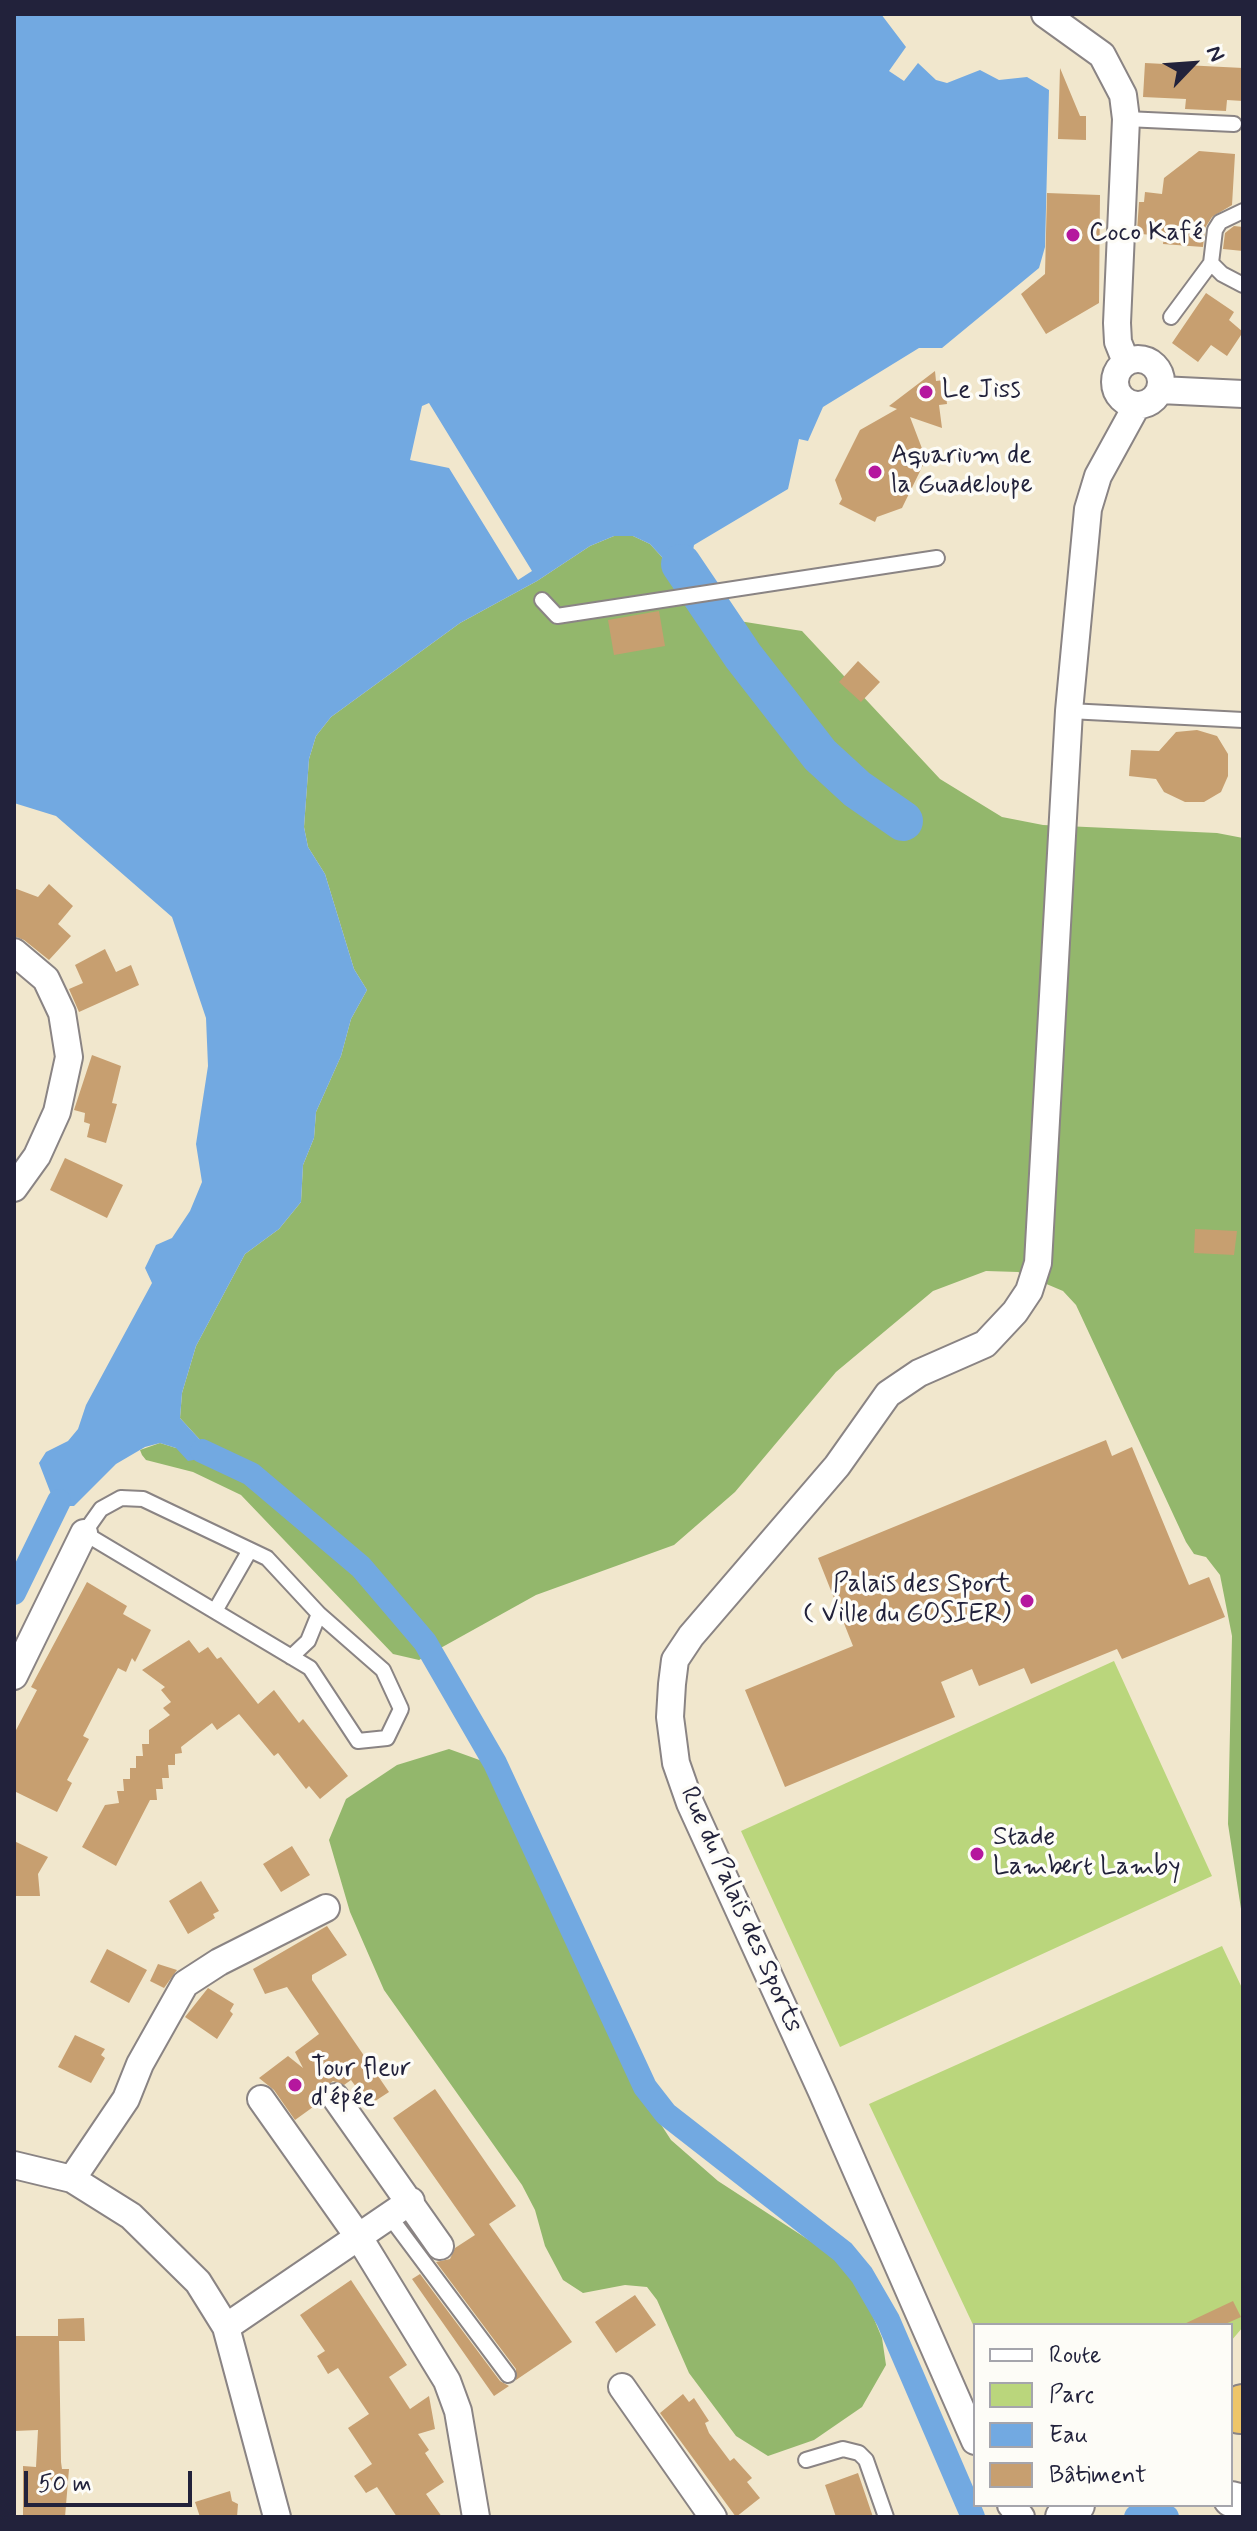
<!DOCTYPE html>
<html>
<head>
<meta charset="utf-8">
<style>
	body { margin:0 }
	#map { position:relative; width:1257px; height:2531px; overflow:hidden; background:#f1e7cd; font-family:Mynerve,sans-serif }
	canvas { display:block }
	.frame { position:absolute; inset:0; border:16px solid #22223b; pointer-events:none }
	.legend { position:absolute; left:973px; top:2323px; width:260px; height:184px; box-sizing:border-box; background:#fdfcf7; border:2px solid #a5a5ac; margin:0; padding:10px 14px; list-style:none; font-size:24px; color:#22223b }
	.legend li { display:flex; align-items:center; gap:16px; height:40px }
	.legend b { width:40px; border:2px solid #a5a5ac }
	.north { position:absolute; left:1153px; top:24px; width:80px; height:80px; -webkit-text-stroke:6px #fdfcf7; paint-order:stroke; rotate:65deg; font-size:22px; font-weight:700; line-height:32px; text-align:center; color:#22223b }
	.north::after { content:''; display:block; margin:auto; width:28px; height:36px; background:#22223b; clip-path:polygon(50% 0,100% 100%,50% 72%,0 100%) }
	.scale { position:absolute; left:24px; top:2471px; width:168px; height:36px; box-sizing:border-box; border:4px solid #22223b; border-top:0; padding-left:10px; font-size:24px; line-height:28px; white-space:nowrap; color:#22223b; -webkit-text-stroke:6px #fdfcf7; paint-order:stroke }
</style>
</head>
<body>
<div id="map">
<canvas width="1257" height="2531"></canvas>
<div class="frame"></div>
<ul class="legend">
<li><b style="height:10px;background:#fff"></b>Route</li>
<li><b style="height:22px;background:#bad67c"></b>Parc</li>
<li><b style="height:22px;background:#72a9e1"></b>Eau</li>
<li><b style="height:22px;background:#c79f70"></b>Bâtiment</li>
</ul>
<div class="north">N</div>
<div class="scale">50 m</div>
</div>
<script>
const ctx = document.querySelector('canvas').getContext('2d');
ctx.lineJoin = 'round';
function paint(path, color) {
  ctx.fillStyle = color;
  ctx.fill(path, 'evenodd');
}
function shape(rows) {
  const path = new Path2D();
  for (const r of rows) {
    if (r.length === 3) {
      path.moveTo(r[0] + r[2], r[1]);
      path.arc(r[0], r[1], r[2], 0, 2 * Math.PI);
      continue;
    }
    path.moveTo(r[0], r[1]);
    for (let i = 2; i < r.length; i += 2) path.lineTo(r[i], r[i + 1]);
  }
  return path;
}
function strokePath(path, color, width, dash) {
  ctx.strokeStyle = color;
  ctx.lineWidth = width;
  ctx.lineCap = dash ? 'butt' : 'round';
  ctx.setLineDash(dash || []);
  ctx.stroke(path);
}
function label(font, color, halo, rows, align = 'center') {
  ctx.font = font + ' Mynerve,sans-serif';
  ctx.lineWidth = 7;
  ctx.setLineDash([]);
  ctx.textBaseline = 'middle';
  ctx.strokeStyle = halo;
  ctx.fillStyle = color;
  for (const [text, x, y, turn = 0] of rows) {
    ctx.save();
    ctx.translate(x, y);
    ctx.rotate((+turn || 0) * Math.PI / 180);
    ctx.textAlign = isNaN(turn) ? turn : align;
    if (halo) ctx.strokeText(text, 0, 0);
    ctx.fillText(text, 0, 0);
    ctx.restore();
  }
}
paint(shape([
	[1114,1661,1212,1876,840,2047,741,1831],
	[1222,1946,1243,1990,1243,2327,1231,2341,1231,2325,975,2325,975,2329,869,2104]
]), '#bad67c');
paint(shape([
	[614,536,633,536,650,544,671,567,700,611,714,617,802,631,940,779,1002,817,1043,825,1217,833,1243,838,1243,1922,1228,1824,1232,1636,1220,1575,1206,1557,1194,1554,1186,1542,1076,1305,1063,1291,1018,1272,986,1271,933,1291,836,1372,735,1492,674,1545,536,1595,419,1660,393,1654,241,1495,193,1472,146,1460,142,1455,140,1450,160,1443,176,1448,202,1442,180,1418,182,1393,196,1346,245,1254,279,1229,301,1202,303,1165,314,1138,316,1112,341,1056,351,1019,367,990,354,969,325,874,308,847,304,827,309,759,316,736,331,717,460,623,537,581,590,546],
	[449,1749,485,1762,504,1788,649,2106,671,2140,718,2181,838,2259,867,2302,882,2338,886,2365,862,2407,814,2440,768,2456,736,2436,689,2373,657,2300,647,2287,625,2285,583,2293,563,2280,545,2246,535,2210,522,2185,384,1990,350,1912,329,1840,346,1799,397,1765]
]), '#93b76c');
paint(shape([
	[14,14,881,14,906,47,889,71,904,81,918,63,936,80,947,83,980,70,999,80,1027,77,1049,90,1045,247,1039,268,942,348,919,348,823,407,808,441,799,439,788,489,694,545,691,561,671,567,650,544,633,536,614,536,590,546,537,581,460,623,331,717,316,736,309,759,304,827,308,847,325,874,354,969,367,990,351,1019,341,1056,316,1112,314,1138,303,1165,301,1202,279,1229,245,1254,196,1346,182,1393,180,1418,202,1442,199,1459,188,1461,176,1448,160,1443,145,1447,116,1464,74,1506,67,1506,51,1494,39,1463,46,1452,68,1441,78,1429,86,1405,152,1283,145,1268,156,1245,172,1238,190,1211,202,1182,196,1144,208,1066,206,1018,172,917,56,816,14,803]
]), '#72a9e1');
paint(shape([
	[429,403,532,571,518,580,449,468,410,460,422,406]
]), '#f1e7cd');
strokePath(shape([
	[202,1451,251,1474,361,1567,425,1642,495,1763,645,2087,666,2114,843,2252,862,2275,888,2320,973,2517],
	[14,1593,59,1501],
	[1136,2517,1151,2512,1167,2517]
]), '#72a9e1', 24);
strokePath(shape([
	[681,564,743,656,820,755,857,789,903,821]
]), '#72a9e1', 40);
paint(shape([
	[1145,63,1243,68,1243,101,1227,100,1226,111,1185,109,1186,99,1143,97],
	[1060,68,1080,116,1086,116,1086,140,1058,139],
	[1199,151,1235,154,1232,205,1212,217,1205,228,1203,247,1163,244,1164,236,1141,234,1137,231,1139,202,1144,202,1145,192,1162,194,1164,178],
	[1047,193,1100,195,1099,303,1046,334,1021,294,1045,274],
	[1234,226,1243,227,1243,251,1223,249,1225,233],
	[1206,293,1234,312,1229,320,1243,332,1227,356,1211,345,1198,362,1172,343],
	[935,371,936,381,944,380,947,404,939,405,942,428,910,417,926,459,902,508,877,517,875,522,839,504,842,499,835,480,860,430,897,409,889,406],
	[659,611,665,646,614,655,608,620],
	[858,661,880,682,861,702,839,682],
	[1197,730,1217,736,1228,754,1228,776,1221,792,1204,802,1185,802,1164,792,1156,779,1129,776,1131,750,1159,751,1176,732],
	[49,884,73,906,58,924,71,936,49,960,24,940,14,936,14,888,38,897],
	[105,949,116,972,131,965,139,985,79,1012,69,989,83,983,75,965],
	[92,1055,121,1066,112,1103,117,1104,106,1143,87,1137,90,1124,84,1122,85,1113,74,1110],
	[65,1158,123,1185,107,1218,50,1190],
	[1195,1229,1237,1231,1234,1255,1194,1253],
	[1106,1440,1112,1456,1132,1447,1189,1585,1209,1577,1225,1617,1122,1659,1117,1649,1031,1684,1024,1668,979,1686,972,1669,941,1682,955,1717,785,1787,745,1690,853,1646,818,1558],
	[87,1582,127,1606,123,1614,151,1630,135,1662,132,1658,126,1672,118,1668,83,1736,89,1739,67,1780,72,1783,57,1812,14,1791,14,1734,37,1690,31,1687],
	[189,1640,199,1653,208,1647,217,1659,221,1657,258,1704,274,1690,299,1723,303,1719,348,1776,320,1799,309,1786,306,1789,278,1753,274,1756,239,1714,217,1730,212,1723,181,1747,182,1753,175,1754,175,1765,168,1765,169,1778,162,1778,163,1789,156,1789,157,1800,150,1800,116,1866,82,1847,105,1805,119,1803,117,1791,124,1791,123,1779,130,1779,130,1768,136,1768,136,1756,143,1756,142,1744,149,1744,149,1730,170,1715,163,1708,171,1702,161,1690,165,1687,142,1670],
	[14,1841,48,1857,38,1874,40,1896,14,1896],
	[292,1846,310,1875,281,1892,263,1864],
	[201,1881,219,1911,213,1914,215,1918,188,1934,169,1901],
	[327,1926,347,1955,312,1975,312,1980,389,2092,369,2105,351,2080,344,2085,333,2081,321,2090,320,2102,295,2120,274,2090,259,2078,288,2056,303,2068,295,2052,319,2034,287,1987,265,1994,253,1969],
	[107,1949,147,1970,129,2003,90,1982],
	[158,1964,177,1970,164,1988,150,1981],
	[208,1988,234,2004,230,2011,233,2014,217,2039,185,2017],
	[75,2035,105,2049,101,2055,105,2058,91,2083,58,2067],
	[435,2089,516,2206,489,2224,572,2342,516,2380,516,2369,436,2262,450,2259,455,2248,475,2235,393,2118],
	[420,2274,500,2381,509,2386,494,2396,412,2279],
	[351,2280,407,2365,389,2377,410,2409,429,2396,435,2429,418,2434,429,2450,425,2453,444,2482,426,2494,442,2517,397,2517,377,2487,366,2493,354,2476,372,2464,348,2428,369,2414,338,2368,328,2374,317,2356,325,2351,300,2315],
	[635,2295,656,2325,616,2353,595,2322],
	[1233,2301,1241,2317,1223,2325,1182,2325],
	[84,2318,85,2341,59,2341,61,2462,62,2469,69,2469,65,2517,23,2517,23,2466,36,2467,38,2430,14,2431,14,2336,58,2336,58,2319],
	[683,2394,689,2402,694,2398,709,2421,705,2423,709,2433,730,2461,734,2458,752,2478,747,2482,760,2498,736,2517,660,2413],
	[858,2473,873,2517,836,2517,825,2485],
	[230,2491,232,2501,238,2504,237,2517,200,2517,195,2502]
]), '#c79f70');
const service = shape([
	[1126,119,1234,124],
	[1211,263,1222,274,1243,285],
	[1171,317,1211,263,1215,230,1220,222,1243,211],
	[542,600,557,616,937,558],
	[1069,711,1243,720],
	[121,1498,143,1499,267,1558,319,1614,383,1670,401,1709,387,1738,358,1741,310,1668,84,1533,101,1509,121,1498],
	[215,1611,250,1550],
	[291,1657,308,1641,319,1614],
	[390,2217,508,2375],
	[806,2460,843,2449,859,2453,866,2460,886,2517]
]);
const minor = shape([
	[1045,14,1102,55,1123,95,1126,119,1117,323,1118,342,1126,362],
	[1138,382,23],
	[1160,390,1243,394],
	[14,952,46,979,62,1013,69,1057,57,1112,37,1156,14,1188],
	[14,1676,84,1533],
	[335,2097,440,2246],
	[261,2099,360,2239,447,2381,458,2411,476,2517],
	[14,2165,72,2179,131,2216,198,2282,226,2327,277,2517],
	[72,2179,126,2099,140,2064,185,1984,219,1962,326,1908],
	[226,2327,411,2201],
	[622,2387,713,2517],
	[975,2441,822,2092,690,1803,676,1763,670,1717,672,1684,675,1660,691,1636,837,1466,888,1394,919,1373,985,1344,1015,1312,1029,1291,1038,1263,1069,711,1088,509,1098,476,1137,405],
	[1011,2505,1021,2517]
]);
const tertiary = shape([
	[1231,2499,1243,2502],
	[1063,2517,1077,2505]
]);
const trunk = shape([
	[1240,2411,1243,2407]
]);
strokePath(service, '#8a8484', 18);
strokePath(minor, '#8a8484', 30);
strokePath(tertiary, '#8a8484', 38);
strokePath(trunk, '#8a8484', 48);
strokePath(service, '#fff', 14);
strokePath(minor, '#fff', 26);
strokePath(tertiary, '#fff', 34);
strokePath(trunk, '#eec569', 44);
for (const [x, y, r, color] of [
	[1073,235,8,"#b5179e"],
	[926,392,8,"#b5179e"],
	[875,472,8,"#b5179e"],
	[1027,1601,8,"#b5179e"],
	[977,1854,8,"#b5179e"],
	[295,2085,8,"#b5179e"]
]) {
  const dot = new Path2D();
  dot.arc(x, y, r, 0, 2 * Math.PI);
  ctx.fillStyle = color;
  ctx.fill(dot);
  strokePath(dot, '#fdfcf7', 3);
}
label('26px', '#22223b', '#fdfcf7', [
	["Coco Kafé",1089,235],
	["Le Jiss",942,392],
	["Aquarium de",891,457],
	["la Guadeloupe",891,487],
	["Palais des Sport",1011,1586,"right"],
	["( Ville du GOSIER)",1011,1616,"right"],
	["Stade",993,1839],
	["Lambert Lamby",993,1869],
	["Tour fleur",311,2070],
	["d'épée",311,2100]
], 'left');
label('26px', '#22223b', '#fdfcf7', [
	["Rue du Palais des Sports",740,1910,66]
]);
</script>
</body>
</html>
